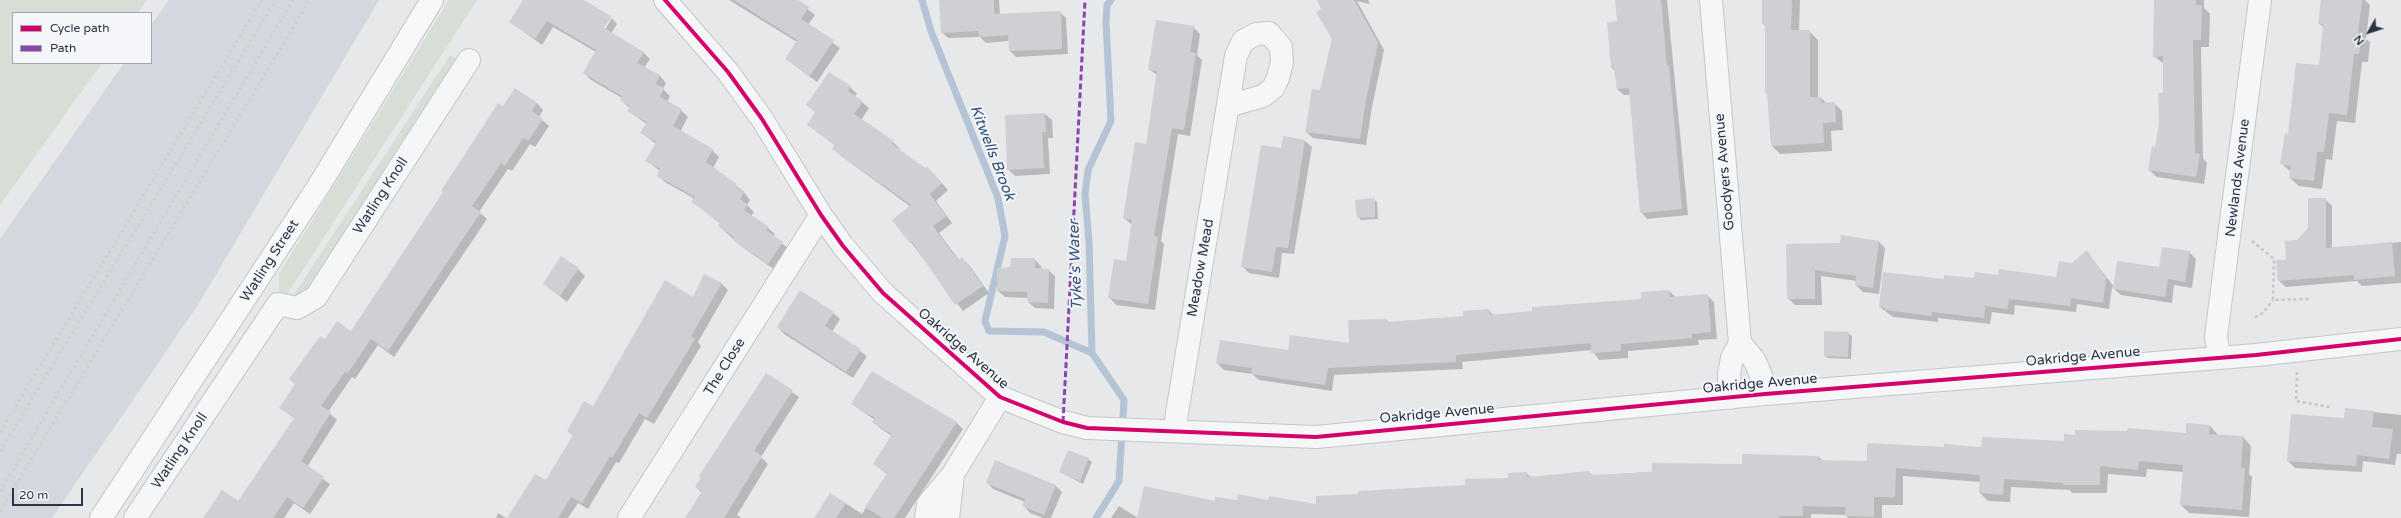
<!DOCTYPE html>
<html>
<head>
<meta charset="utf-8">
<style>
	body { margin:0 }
	#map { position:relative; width:2401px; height:518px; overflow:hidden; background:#e6e8ea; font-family:"Varela Round",sans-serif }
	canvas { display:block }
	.legend { position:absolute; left:12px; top:12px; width:140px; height:52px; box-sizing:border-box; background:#f4f6f9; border:1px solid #a4a8b1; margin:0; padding:5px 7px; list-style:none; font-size:12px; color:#2b3445 }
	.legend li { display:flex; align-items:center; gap:8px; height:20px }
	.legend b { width:20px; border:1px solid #a4a8b1 }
	.north { position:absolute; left:2349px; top:12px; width:40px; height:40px; -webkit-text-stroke:3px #f4f6f9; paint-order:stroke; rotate:231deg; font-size:11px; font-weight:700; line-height:16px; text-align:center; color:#2b3445 }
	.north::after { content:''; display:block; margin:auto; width:14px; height:18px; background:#2b3445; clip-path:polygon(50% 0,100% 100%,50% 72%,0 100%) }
	.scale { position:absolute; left:12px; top:488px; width:71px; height:18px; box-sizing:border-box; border:2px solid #2b3445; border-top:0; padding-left:5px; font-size:12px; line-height:14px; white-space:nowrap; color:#2b3445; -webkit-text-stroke:3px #f4f6f9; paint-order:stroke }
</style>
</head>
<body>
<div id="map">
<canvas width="2401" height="518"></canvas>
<ul class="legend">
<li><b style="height:5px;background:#d6006c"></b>Cycle path</li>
<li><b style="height:5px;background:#8e44ad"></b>Path</li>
</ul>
<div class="north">N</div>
<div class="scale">20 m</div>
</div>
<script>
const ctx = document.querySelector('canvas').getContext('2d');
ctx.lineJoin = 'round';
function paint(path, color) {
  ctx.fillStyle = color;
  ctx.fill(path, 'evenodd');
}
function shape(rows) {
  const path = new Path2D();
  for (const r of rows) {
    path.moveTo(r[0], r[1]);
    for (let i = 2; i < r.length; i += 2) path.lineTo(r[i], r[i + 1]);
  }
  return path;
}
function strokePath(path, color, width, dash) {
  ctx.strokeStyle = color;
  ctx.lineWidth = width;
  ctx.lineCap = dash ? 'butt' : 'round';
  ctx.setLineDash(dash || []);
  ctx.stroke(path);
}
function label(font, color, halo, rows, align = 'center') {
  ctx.font = font + ' "Varela Round",sans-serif';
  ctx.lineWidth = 4;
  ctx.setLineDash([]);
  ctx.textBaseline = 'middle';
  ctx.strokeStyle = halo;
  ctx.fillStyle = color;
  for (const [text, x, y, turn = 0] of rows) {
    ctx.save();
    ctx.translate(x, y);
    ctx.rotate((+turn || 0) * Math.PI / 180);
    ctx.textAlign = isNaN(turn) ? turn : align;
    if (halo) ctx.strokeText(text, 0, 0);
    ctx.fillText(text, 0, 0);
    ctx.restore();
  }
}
paint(shape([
	[169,0,379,0,198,305,52,518,0,518,0,239,124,63,151,63,151,25]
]), '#d4d7dd');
paint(shape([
	[0,0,147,0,138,13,13,13,13,63,102,63,0,205],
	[449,0,477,0,286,296,279,290,279,274],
	[450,55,457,60,314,282,305,292,293,296]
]), '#d6ded6');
paint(shape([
	[524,0,582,0,611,17,601,32,603,33,612,18,617,24,611,34,643,52,650,59,644,68,660,76,666,83,663,89,670,96,667,102,681,110,688,117,680,132,712,150,719,157,713,168,743,191,750,200,747,205,754,212,751,216,768,228,775,234,773,236,789,249,775,270,741,246,719,226,720,223,693,202,695,199,665,182,658,176,660,171,647,161,656,144,642,133,647,124,628,111,630,108,621,100,622,98,591,80,584,73,596,52,553,27,542,45,510,22],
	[729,0,796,0,815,15,808,25,840,48,817,82,786,59,797,42],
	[940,0,999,0,1000,15,1060,12,1066,18,1068,54,1016,57,1010,51,1009,41,986,43,980,37,948,38,942,32],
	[1340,0,1368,0,1370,4,1357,1,1384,50,1372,107,1366,145,1313,138,1306,132,1321,91],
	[1616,0,1667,0,1688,215,1647,219,1641,212,1631,95,1624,95,1617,89,1616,72,1612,68,1618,22],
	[1763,0,1800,0,1799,31,1809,31,1818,40,1818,98,1821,98,1826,103,1834,103,1842,111,1843,130,1831,131,1832,151,1780,154,1772,146,1768,95,1766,93,1766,27,1763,23],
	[2155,0,2204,0,2204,8,2210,14,2209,47,2201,47,2203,158,2207,163,2204,184,2157,177,2149,170,2156,148,2164,94,2164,64,2154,56],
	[2321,0,2365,0,2370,5,2366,39,2370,42,2368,62,2362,62,2355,123,2337,121,2332,160,2326,159,2322,189,2299,186,2290,178,2291,172,2282,164,2289,135,2319,66,2324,28,2319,23],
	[1193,27,1200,34,1197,55,1202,60,1190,136,1178,134,1161,241,1164,244,1155,310,1116,305,1110,298,1127,262,1132,225,1124,218,1147,145,1158,76,1149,69],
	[850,87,857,94,855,96,869,108,861,120,893,142,900,149,898,150,934,174,948,190,936,201,952,223,939,233,959,260,962,258,969,265,989,293,963,311,894,220,911,207,840,155,834,149,836,146,808,125,816,113,807,105],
	[537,103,543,110,539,117,549,126,535,147,530,144,512,171,508,169,479,212,487,219,394,357,378,345,355,379,352,377,328,412,337,420,307,467,330,484,310,514,294,503,284,518,204,518,238,502,295,419,281,408,296,385,290,379,325,341,351,332,503,107],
	[1045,114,1052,120,1053,138,1048,138,1050,174,1015,176,1008,169],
	[1284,138,1305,141,1312,147,1294,254,1282,253,1279,278,1249,273,1242,266,1282,150],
	[1374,199,1377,202,1378,219,1361,220,1358,217],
	[2325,199,2332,206,2332,248,2401,242,2401,283,2362,286,2357,281,2286,287,2279,281,2298,241,2309,228],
	[1879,242,1885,248,1879,294,1863,292,1856,285,1857,281,1821,276,1822,305,1795,305,1788,298,1787,245],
	[2087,252,2114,287,2160,269,2189,252,2196,259,2192,288,2174,285,2172,303,2121,295,2112,287,2109,309,2077,304,2076,312,2015,305,2014,315,1992,312,1990,324,1938,318,1938,322,1893,317,1880,307,1945,281,1999,276,2057,278],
	[1034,259,1041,266,1041,270,1048,270,1055,276,1054,309,1035,308,1028,302,1028,298,1005,297,998,291,1011,268],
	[578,269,585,276,567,302,544,284],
	[705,275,722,284,728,290,698,342,701,346,654,424,645,419,619,463,616,462,588,509,578,503,568,518,508,518,547,482,574,436,568,431,593,407,694,298],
	[1669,291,1676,297,1707,295,1714,302,1717,339,1698,340,1699,345,1628,351,1628,358,1599,360,1592,350,1462,362,1463,369,1334,375,1332,391,1259,380,1252,374,1224,370,1217,363,1289,351,1350,344,1387,320,1390,323,1464,317,1489,310,1494,316,1643,300],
	[833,313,840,319,832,332,867,356,853,378,784,334,778,327],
	[1848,333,1852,336,1851,359,1828,358,1825,355],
	[766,374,799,397,761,457,768,464,737,515,741,518,686,518,702,493,696,487],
	[852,404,956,422,963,429,905,518,816,518,831,494,862,514,887,474,874,464,892,436,880,428,873,422,875,420],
	[2346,409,2401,415,2401,454,2397,454,2395,465,2363,461,2362,472,2295,468,2288,461,2345,419],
	[2210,426,2218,435,2243,437,2251,446,2249,474,2252,477,2249,517,2189,513,2181,505,2184,472,2147,469,2146,477,2108,474,2107,493,2072,493,2070,490,2011,487,2010,502,1988,501,1980,493,1981,482,1903,476,1903,505,1882,505,1882,518,1848,518,1846,515,1811,514,1811,518,1138,518,1215,502,1269,501,1317,505,1359,495,1466,486,1509,479,1526,473,1531,477,1589,472,1593,476,1743,465,1819,457,1823,461,1868,462,1982,448,2186,434],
	[1088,459,1092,462,1083,484,1060,472],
	[987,482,1055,485,1062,492,1051,518,1043,518,1030,513,1024,506,1025,502,993,489],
	[1119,506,1138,518,1111,518],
	[498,513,506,518,496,518]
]), '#0003');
strokePath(shape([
	[922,0,931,31,998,198,1005,236,985,321,989,331,1044,332,1092,353],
	[1096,518,1119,481,1124,400,1092,353,1089,242,1085,194,1088,170,1111,121,1106,22,1107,5,1111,0]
]), '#b4c4d5', 7);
paint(shape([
	[523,0,584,0,611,16,604,28,644,52,637,63,660,75,656,84,664,88,660,97,682,109,673,126,713,149,706,162,737,184,735,186,744,193,740,199,748,205,744,210,769,227,766,230,783,242,768,264,733,240,734,237,718,226,720,222,691,202,695,197,657,176,660,169,645,161,656,142,640,133,647,122,627,111,630,106,620,100,622,96,583,73,596,50,547,21,535,39,509,22],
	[734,0,798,0,809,7,801,19,834,40,810,76,785,59,797,40],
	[939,0,994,0,994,14,1061,11,1062,49,1009,51,1008,35,979,37,978,31,941,33],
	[1317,0,1354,0,1378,43,1366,100,1360,139,1305,132,1312,89,1320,90,1332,39,1316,12,1321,9],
	[1615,0,1661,0,1667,66,1669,65,1682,209,1640,213,1629,88,1617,89,1614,68,1611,68,1607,22,1617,21],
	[1762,0,1792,0,1791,30,1810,30,1810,97,1821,97,1821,103,1835,102,1836,122,1823,123,1824,143,1771,146,1767,93,1765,93,1765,24,1762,24],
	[2154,0,2196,0,2196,5,2202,5,2201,40,2193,40,2195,153,2200,154,2196,177,2148,170,2152,146,2155,147,2159,124,2158,93,2163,93,2163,56,2153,57],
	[2321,0,2362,0,2358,33,2362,33,2359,54,2354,54,2347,115,2329,113,2324,152,2317,152,2314,181,2289,178,2291,166,2280,164,2285,133,2288,134,2296,63,2319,65,2323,24,2318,24],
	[1156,20,1194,26,1190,52,1196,53,1184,130,1172,128,1154,236,1158,237,1148,304,1108,298,1114,259,1126,261,1132,220,1123,218,1135,142,1146,144,1157,71,1148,70],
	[829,72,851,86,848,91,863,101,854,114,894,141,892,144,925,168,927,166,942,183,930,194,946,216,933,226,958,260,962,257,983,286,955,305,912,242,910,243,892,220,911,205,832,149,835,145,807,125,815,112,806,105],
	[515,88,537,103,532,111,543,119,528,141,523,138,505,166,501,163,472,206,481,212,388,351,371,339,348,373,345,372,321,406,331,412,301,461,324,477,303,508,287,497,273,518,203,518,222,490,238,501,294,418,279,408,295,384,289,379,320,336,325,339,337,321,351,331,443,192,441,191,498,103,503,106],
	[1045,113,1046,132,1042,132,1044,168,1007,170,1005,115],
	[1283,136,1305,140,1288,248,1276,247,1272,272,1241,267,1261,145,1281,148],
	[1375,198,1375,217,1357,218,1355,200],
	[2308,198,2326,198,2326,248,2392,242,2395,276,2354,280,2354,275,2278,281,2276,260,2286,260,2285,241,2297,240,2308,228],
	[1841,235,1879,241,1873,288,1855,285,1856,276,1815,270,1815,299,1787,299,1786,244,1840,243],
	[2162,247,2190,251,2185,282,2168,279,2165,297,2113,289,2117,261,2159,267],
	[2087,250,2106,278,2103,303,2071,298,2070,306,2009,299,2007,309,1985,306,1984,318,1932,312,1931,316,1885,310,1885,308,1879,307,1883,272,1944,279,1944,275,1974,278,1975,272,1998,275,1999,269,2056,277,2059,261,2072,263],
	[561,256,579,268,560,296,543,284],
	[1011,258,1035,258,1035,268,1049,269,1048,303,1027,302,1027,292,997,291,997,268,1010,267],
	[704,274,722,283,691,336,695,339,647,418,639,413,612,458,610,456,582,503,571,497,558,518,507,518,535,474,546,480,573,435,567,431,584,401,593,406,665,280,693,297],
	[800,290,834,312,825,326,861,349,846,372,777,327],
	[1669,290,1670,297,1708,294,1711,332,1692,334,1692,338,1621,344,1621,351,1591,353,1591,343,1456,355,1456,362,1328,368,1325,385,1251,374,1252,368,1216,363,1220,340,1288,350,1290,335,1349,343,1348,320,1387,319,1387,322,1463,316,1463,311,1489,309,1490,315,1532,311,1532,307,1641,299,1641,292],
	[1824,331,1849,332,1848,357,1824,356],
	[872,371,957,422,894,518,883,518,865,507,887,473,873,464,892,434,872,422,875,418,851,404],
	[766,373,793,390,754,451,762,456,724,518,685,518,702,491,695,487,701,477,699,476],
	[2345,408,2374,411,2372,427,2393,429,2389,459,2357,455,2356,466,2287,461,2291,414,2344,418],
	[2186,423,2210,425,2209,434,2243,436,2241,468,2245,468,2242,510,2180,505,2183,465,2139,461,2138,470,2100,466,2100,485,2063,485,2063,483,2004,479,2003,495,1979,493,1980,475,1896,468,1895,497,1874,497,1874,517,1845,516,1845,507,1803,506,1803,516,1779,516,1779,518,1137,518,1144,486,1215,501,1215,497,1237,500,1238,494,1268,500,1269,496,1316,504,1316,496,1358,494,1358,491,1465,485,1465,479,1508,478,1508,473,1527,472,1527,477,1590,471,1590,475,1652,472,1652,463,1742,464,1742,454,1819,456,1819,460,1867,461,1867,443,1944,447,1944,444,1981,447,1982,437,2064,441,2064,434,2075,435,2075,430,2127,431,2128,428,2186,433],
	[1068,450,1089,458,1080,481,1059,472],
	[995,460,1056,485,1044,515,1022,506,1025,499,986,483],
	[830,493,846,503,836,518,814,518]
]), '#ced0d3');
const minor = shape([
	[665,0,728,72,762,119,821,215,843,246,883,293,1000,397,1063,422,1087,428,1316,437,1765,394,2256,355,2401,339],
	[1711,0,1740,343,1755,361,1763,381,1765,394],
	[2219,356,2216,336,2260,0],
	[1730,398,1729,374,1732,358,1740,343],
	[1174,431,1236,56,1243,41,1256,34,1269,33,1281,47,1282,62,1278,78,1273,88,1263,96,1228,106],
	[135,518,278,304,297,308,316,297,469,60],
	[629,518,821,215],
	[926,518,928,504,953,474,1000,397],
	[948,518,953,474]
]);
const major = shape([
	[101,518,318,187,432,0]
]);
strokePath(minor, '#c4c6c8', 24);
strokePath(major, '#c2c5c8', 24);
strokePath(shape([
	[2252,241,2274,259,2273,300,2309,299],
	[2255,317,2263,313,2273,300],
	[2297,372,2296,401,2330,407]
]), '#c5c6ca', 2.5, [3, 3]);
strokePath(minor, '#f5f6f7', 22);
strokePath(major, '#f8f8f8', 22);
strokePath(shape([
	[0,432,262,0],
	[0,451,276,0],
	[0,491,293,0],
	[0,511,310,0]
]), '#cecfd2', 3, [2, 4]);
strokePath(shape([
	[1063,422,1085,0]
]), '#8e44ad', 3, [6, 3]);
strokePath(shape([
	[665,0,728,72,762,119,821,215,843,246,883,293,1000,397,1063,422,1087,428,1316,437,1765,394,2256,355,2401,339]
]), '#d6006c', 4);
label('14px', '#2b3445', '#f4f6f9', [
	["Goodyers Avenue",1725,172,-95],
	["Newlands Avenue",2238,178,-83],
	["Watling Knoll",381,196,-57],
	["Watling Street",270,261,-57],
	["Meadow Mead",1201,268,-80],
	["Oakridge Avenue",963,349,41],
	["Oakridge Avenue",2083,357,-5],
	["The Close",725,367,-58],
	["Oakridge Avenue",1760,384,-5],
	["Oakridge Avenue",1437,414,-5],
	["Watling Knoll",180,451,-56]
]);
label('italic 15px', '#34527a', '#f4f6f9', [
	["Kitwells Brook",992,153,69],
	["Tyke's Water",1076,265,-92]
]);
</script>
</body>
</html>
